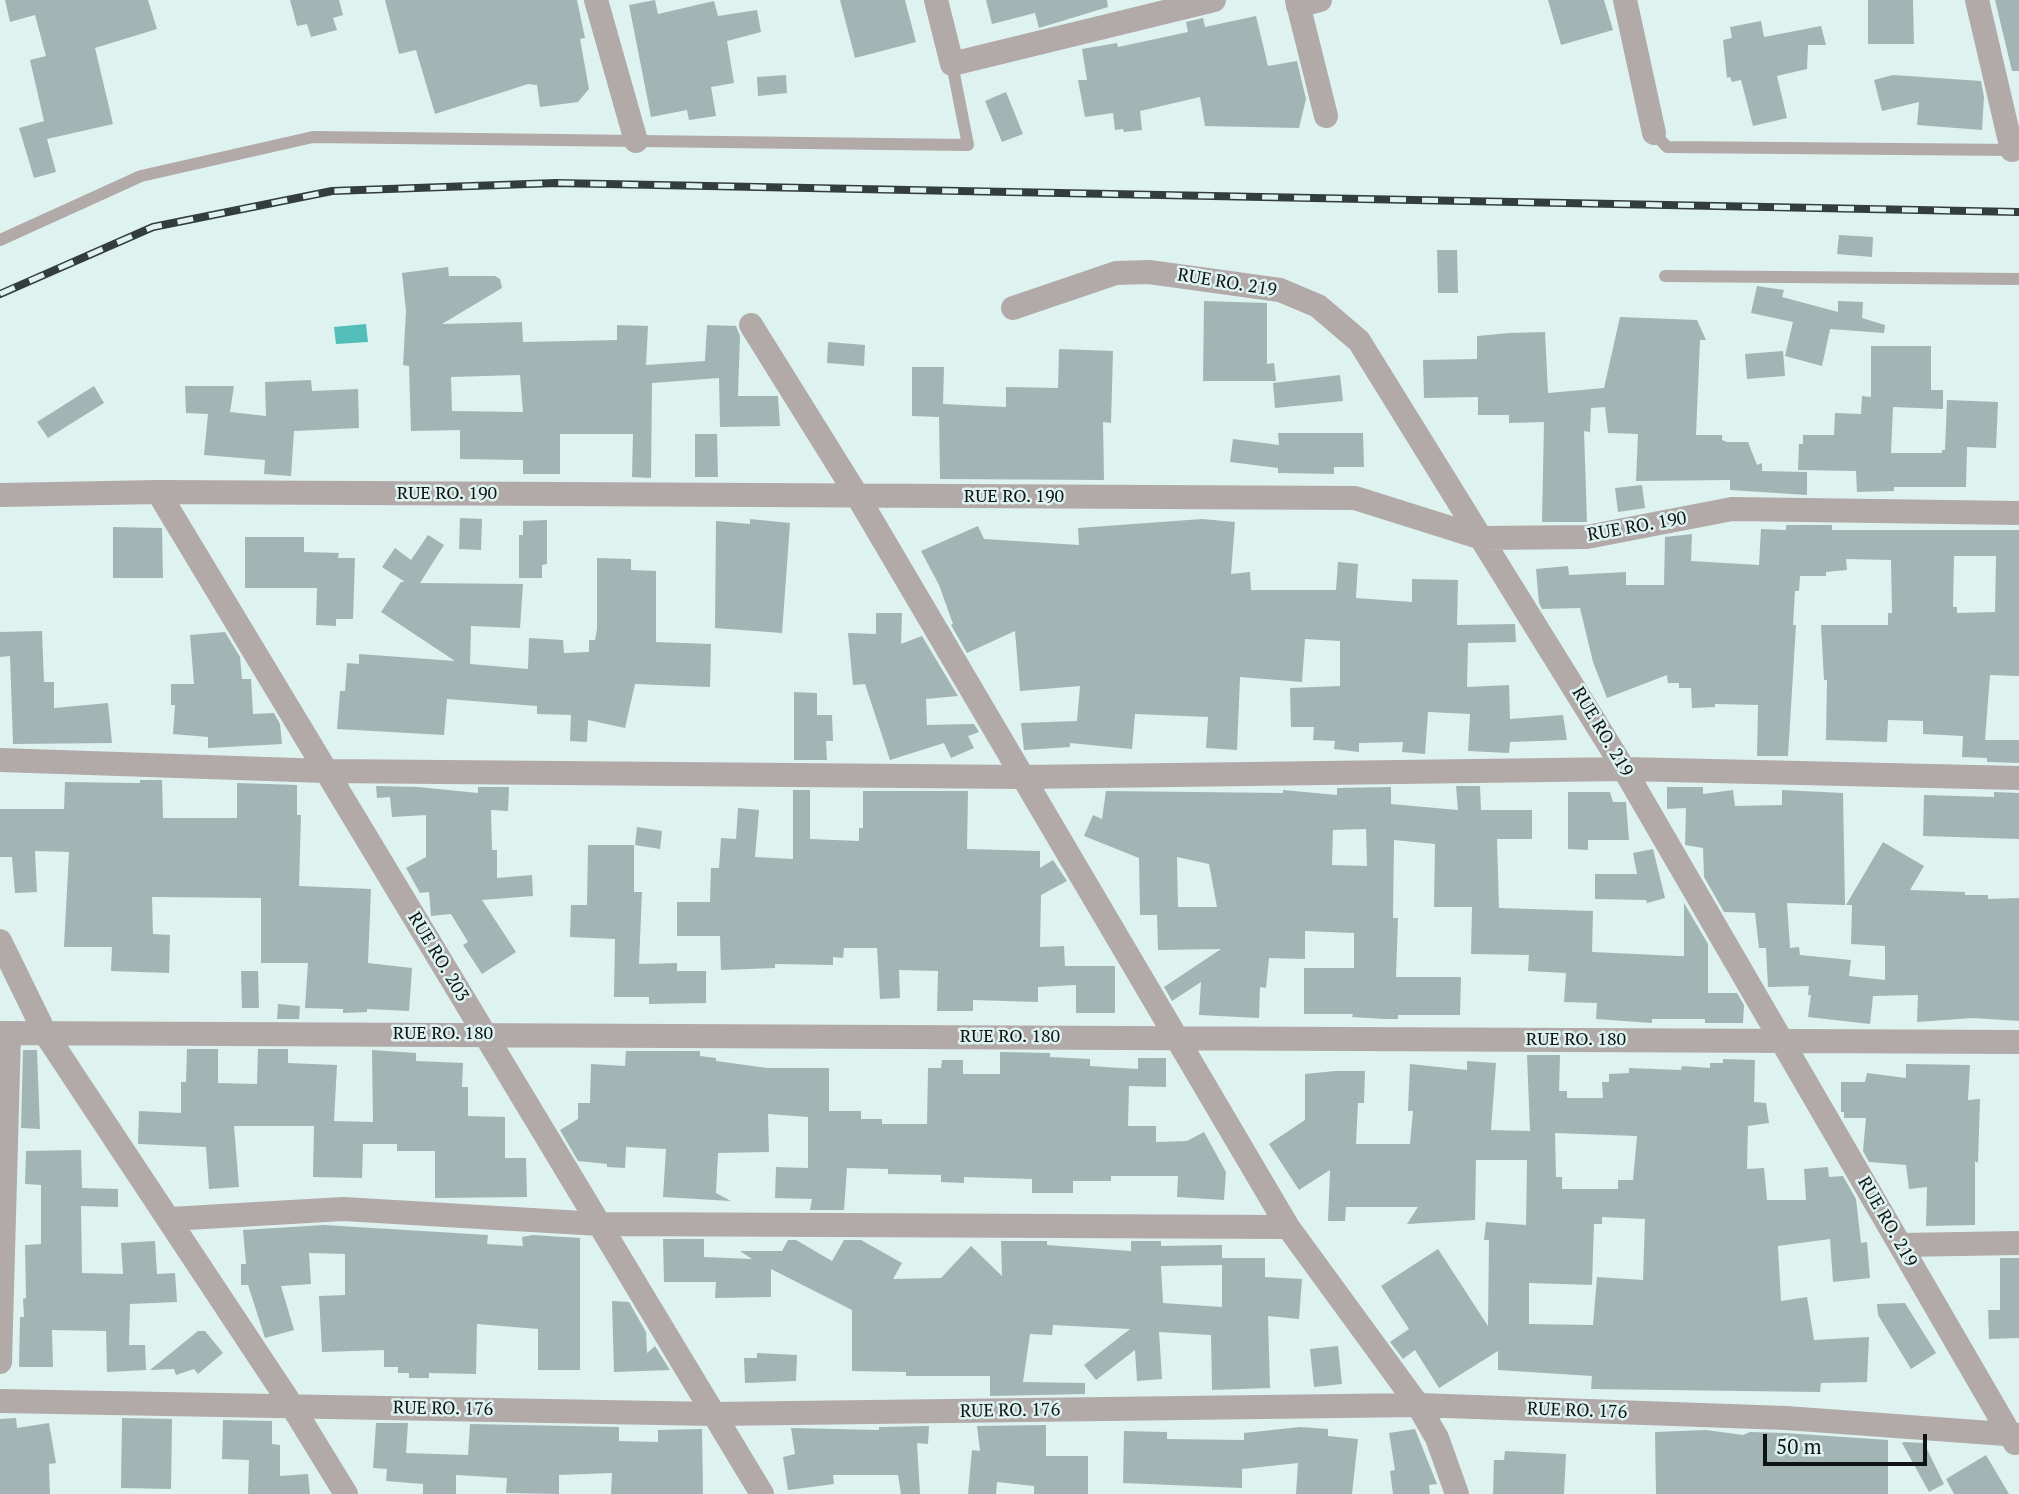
<!DOCTYPE html>
<html>
<head>
<meta charset="utf-8">
<style>
	body { margin:0 }
	#map { position:relative; width:2019px; height:1494px; overflow:hidden; background:#def2f0; font-family:"PT Serif",serif }
	canvas { display:block }
	.scale { position:absolute; left:1763px; top:1434px; width:164px; height:32px; box-sizing:border-box; border:4px solid #0d1413; border-top:0; padding-left:9px; font-size:21px; line-height:24px; white-space:nowrap; color:#0d1413; -webkit-text-stroke:5px #def2f0; paint-order:stroke }
</style>
</head>
<body>
<div id="map">
<canvas width="2019" height="1494"></canvas>
<div class="scale">50 m</div>
</div>
<script>
const ctx = document.querySelector('canvas').getContext('2d');
ctx.lineJoin = 'round';
function paint(path, color) {
  ctx.fillStyle = color;
  ctx.fill(path, 'evenodd');
}
function shape(rows) {
  const path = new Path2D();
  for (const r of rows) {
    path.moveTo(r[0], r[1]);
    for (let i = 2; i < r.length; i += 2) path.lineTo(r[i], r[i + 1]);
  }
  return path;
}
function strokePath(path, color, width, dash) {
  ctx.strokeStyle = color;
  ctx.lineWidth = width;
  ctx.lineCap = dash ? 'butt' : 'round';
  ctx.setLineDash(dash || []);
  ctx.stroke(path);
}
function label(font, color, halo, rows, align = 'center') {
  ctx.font = font + ' "PT Serif",serif';
  ctx.lineWidth = 5;
  ctx.setLineDash([]);
  ctx.textBaseline = 'middle';
  ctx.strokeStyle = halo;
  ctx.fillStyle = color;
  for (const [text, x, y, turn = 0] of rows) {
    ctx.save();
    ctx.translate(x, y);
    ctx.rotate((+turn || 0) * Math.PI / 180);
    ctx.textAlign = isNaN(turn) ? turn : align;
    if (halo) ctx.strokeText(text, 0, 0);
    ctx.fillText(text, 0, 0);
    ctx.restore();
  }
}
paint(shape([
	[366,324,368,342,336,344,334,327]
]), '#52beb7');
paint(shape([
	[5,0,148,0,157,29,95,48,113,124,47,139,56,172,34,178,19,128,44,121,30,60,46,56,35,15,10,22],
	[290,0,339,0,343,15,333,18,337,30,311,37,307,24,297,26],
	[385,0,577,0,585,38,580,39,589,89,578,102,540,107,537,85,528,84,435,114,416,50,399,54],
	[655,0,658,14,714,1,718,16,757,10,761,32,727,41,734,83,711,87,716,116,689,120,687,110,651,117,629,5],
	[840,0,905,0,916,42,855,58],
	[986,0,1107,0,1108,7,1039,28,1035,13,992,24],
	[1548,0,1604,0,1613,30,1561,45],
	[1868,0,1913,0,1914,44,1868,44],
	[1995,0,2019,0,2019,71,2012,71],
	[1256,16,1268,66,1297,61,1306,99,1299,128,1205,126,1200,97,1140,111,1142,130,1124,132,1123,129,1115,130,1113,113,1085,117,1078,80,1087,80,1082,49,1117,43,1118,47,1188,32,1186,22,1203,18,1205,27],
	[1761,21,1764,37,1821,26,1826,45,1808,45,1807,69,1777,76,1787,118,1753,126,1741,80,1732,82,1730,77,1727,78,1723,40,1732,38,1730,27],
	[786,75,787,93,758,96,757,77],
	[1893,75,1981,81,1984,97,1982,130,1917,125,1919,102,1882,111,1874,80],
	[1006,92,1023,134,1002,142,985,101],
	[1839,235,1873,237,1872,257,1837,254],
	[1437,250,1457,250,1458,293,1438,293],
	[448,267,449,276,495,276,500,279,502,288,442,324,522,322,523,342,617,340,617,325,648,326,646,365,705,361,707,325,736,326,740,336,738,396,778,396,780,426,720,427,719,378,652,383,651,478,632,477,633,434,560,434,560,474,523,474,523,460,460,459,460,430,411,431,409,366,403,365,406,311,402,273],
	[520,375,523,412,452,411,451,377],
	[1757,286,1784,290,1782,297,1838,312,1838,301,1863,302,1862,318,1885,325,1884,333,1830,329,1822,366,1785,356,1793,322,1751,313],
	[1204,301,1267,303,1267,364,1274,363,1276,381,1203,381],
	[1620,317,1697,320,1706,340,1700,340,1696,435,1722,435,1722,440,1727,442,1748,442,1757,465,1762,463,1762,471,1807,472,1807,495,1730,490,1730,480,1636,481,1638,434,1608,433,1605,407,1591,408,1590,432,1584,431,1587,522,1542,522,1544,422,1509,423,1509,415,1478,415,1478,397,1424,398,1423,360,1477,359,1477,336,1509,333,1545,332,1548,393,1604,388],
	[828,342,865,345,864,366,827,363],
	[1871,346,1931,346,1931,390,1943,390,1943,409,1893,407,1891,453,1942,453,1942,450,1945,450,1947,400,1998,402,1996,448,1967,447,1966,487,1894,487,1894,491,1857,492,1856,471,1798,470,1799,444,1803,444,1803,435,1834,435,1835,413,1861,414,1862,396,1871,397],
	[1059,349,1113,351,1111,423,1103,422,1104,480,940,479,939,417,912,416,912,367,944,367,943,404,1006,407,1006,387,1058,388],
	[1783,351,1785,376,1747,379,1745,354],
	[1340,375,1343,401,1275,408,1273,383],
	[311,380,312,391,358,389,359,428,294,431,291,476,264,474,265,460,204,455,208,414,186,413,185,386,234,386,230,412,266,416,265,382],
	[94,386,104,403,48,438,37,422],
	[1278,433,1363,433,1364,467,1334,467,1334,474,1278,473,1278,468,1230,462,1233,439,1279,445],
	[695,434,717,434,718,477,695,477],
	[1642,485,1645,508,1618,512,1615,488],
	[460,518,482,519,481,550,459,549],
	[750,519,790,523,782,633,715,628,716,521,750,524],
	[1202,519,1235,522,1231,574,1250,572,1251,590,1336,590,1338,562,1358,564,1356,598,1412,602,1412,579,1458,580,1457,625,1515,624,1516,642,1468,643,1467,687,1509,685,1510,719,1563,715,1567,740,1510,742,1509,753,1468,751,1470,714,1428,712,1425,754,1402,752,1403,742,1359,743,1359,752,1334,749,1335,741,1313,740,1314,727,1291,727,1290,688,1340,686,1340,641,1305,639,1302,682,1240,677,1237,750,1206,748,1208,717,1135,714,1132,749,1070,743,1070,747,1024,750,1021,723,1077,721,1080,686,1020,691,1015,631,967,653,951,625,953,624,939,585,921,551,978,526,984,539,1079,545,1078,528],
	[547,520,547,564,542,565,542,578,519,578,519,535,523,535,523,521],
	[1786,525,1832,525,1832,530,2019,530,2019,676,1990,675,1985,740,2019,740,2019,763,1987,762,1987,758,1962,757,1963,736,1923,734,1923,721,1888,720,1887,742,1826,740,1827,680,1824,680,1821,625,1888,625,1888,613,1892,613,1891,560,1846,559,1847,570,1826,572,1826,576,1800,576,1799,591,1795,591,1793,625,1796,625,1788,756,1757,756,1758,705,1715,704,1715,707,1692,708,1691,688,1679,688,1679,683,1668,683,1667,675,1607,698,1593,662,1580,608,1542,609,1539,603,1536,569,1568,566,1569,575,1626,572,1626,585,1664,585,1665,537,1692,534,1691,561,1759,565,1761,529,1786,530],
	[1954,556,1996,556,1995,612,1957,613,1957,607,1953,607],
	[113,527,162,528,163,578,113,578],
	[428,535,444,545,420,583,523,584,520,628,471,626,470,664,528,669,529,638,563,640,564,653,589,652,589,640,595,640,597,629,597,558,631,559,631,570,656,571,656,642,711,644,710,687,635,684,625,728,588,720,587,742,570,741,571,715,537,714,537,706,447,699,444,735,337,729,340,691,345,691,347,663,359,664,359,654,455,661,381,612,401,582,405,582,382,567,395,548,411,560],
	[245,537,304,537,304,552,339,553,338,558,355,558,353,619,336,619,336,626,316,625,317,588,245,588],
	[876,613,902,613,901,644,922,636,958,696,926,699,927,725,974,724,979,732,968,736,974,748,951,758,944,743,890,760,865,684,853,685,848,633,876,634],
	[42,631,44,682,54,682,54,708,108,703,112,743,13,744,10,656,0,657,0,632],
	[225,632,240,657,242,679,251,679,253,714,274,713,280,724,282,744,208,748,208,737,173,734,175,705,171,705,171,684,194,684,190,635],
	[794,692,817,693,817,715,832,715,833,741,826,741,827,760,794,760],
	[140,780,162,780,163,818,237,818,237,783,297,785,297,815,301,815,299,886,371,889,368,963,412,968,409,1011,367,1009,367,1012,343,1013,343,1009,305,1008,308,963,261,963,261,898,152,897,153,934,170,935,169,973,111,971,112,947,64,947,69,852,35,851,37,892,15,893,12,857,0,857,0,809,64,809,65,782,140,783],
	[376,786,418,787,478,793,478,787,509,787,508,811,491,810,492,850,497,850,497,878,532,875,533,896,482,900,516,952,482,974,463,945,468,942,451,914,431,916,429,892,420,893,406,868,426,857,426,815,392,817,390,797,377,798],
	[1456,786,1480,786,1481,810,1532,810,1532,839,1497,839,1499,908,1593,911,1592,952,1678,956,1684,956,1684,903,1708,944,1708,993,1737,993,1744,1005,1743,1023,1705,1023,1705,1019,1652,1019,1652,1023,1596,1019,1597,1003,1564,1002,1566,973,1528,971,1529,955,1471,954,1472,907,1434,907,1435,844,1394,840,1393,918,1398,918,1396,977,1461,977,1460,1015,1398,1015,1398,1019,1384,1019,1352,1017,1353,1014,1304,1014,1304,968,1354,968,1354,933,1305,931,1305,959,1269,958,1266,988,1260,987,1259,1018,1199,1015,1201,982,1172,1001,1164,987,1221,949,1158,950,1157,915,1140,915,1139,858,1084,836,1093,815,1102,819,1106,791,1283,793,1283,790,1337,795,1337,788,1391,787,1391,804,1458,810],
	[1366,829,1367,866,1332,865,1333,830],
	[1177,857,1209,864,1217,907,1178,907],
	[1667,787,1703,787,1703,794,1733,790,1735,806,1782,805,1782,790,1843,793,1845,905,1787,903,1790,948,1799,947,1800,955,1851,960,1849,976,1885,980,1885,946,1851,944,1852,905,1846,905,1883,842,1924,866,1910,890,1965,892,1965,895,1988,895,1988,899,2019,898,2019,1021,1973,1018,1917,1022,1918,995,1873,996,1870,1024,1808,1017,1811,995,1808,995,1809,986,1768,987,1766,948,1759,948,1755,913,1724,912,1704,877,1703,848,1685,845,1686,808,1667,809],
	[793,790,810,790,810,839,859,841,859,828,863,828,863,791,968,791,967,849,1040,851,1040,868,1053,860,1067,881,1041,895,1040,947,1064,946,1065,966,1115,966,1115,1013,1076,1013,1076,985,1038,987,1038,1002,973,1000,973,1011,937,1011,938,971,899,970,900,998,880,999,877,948,844,948,843,958,833,957,833,965,775,964,775,968,721,970,720,936,677,936,677,902,710,902,711,868,719,868,721,838,736,839,738,808,759,810,755,857,793,859],
	[1568,792,1610,792,1613,802,1626,802,1629,840,1588,840,1588,850,1568,849],
	[1994,792,2019,793,2019,839,1923,836,1924,795,1994,797],
	[637,827,662,831,660,849,635,845],
	[588,845,634,845,634,892,642,892,639,964,677,963,677,971,706,971,706,1003,649,1004,649,997,614,997,615,939,570,937,571,905,587,905],
	[1653,849,1665,898,1647,903,1646,900,1595,899,1595,874,1637,874,1633,853],
	[241,971,258,971,259,1008,242,1008],
	[278,1004,300,1006,299,1019,277,1019],
	[187,1049,218,1049,218,1083,257,1084,258,1049,288,1049,288,1063,337,1065,334,1121,373,1122,372,1050,416,1053,416,1061,463,1063,462,1087,468,1087,468,1116,505,1117,505,1158,526,1158,527,1197,435,1198,435,1151,397,1151,397,1144,363,1144,362,1178,313,1177,314,1126,234,1126,239,1187,209,1189,206,1147,138,1144,139,1111,181,1113,181,1082,186,1082],
	[23,1050,37,1050,40,1129,21,1128],
	[626,1051,700,1051,700,1056,716,1058,716,1061,767,1068,829,1068,829,1111,861,1111,861,1119,882,1119,882,1124,927,1124,928,1068,941,1068,942,1060,963,1060,963,1074,1000,1074,1000,1052,1050,1053,1050,1057,1090,1059,1090,1066,1138,1069,1138,1058,1166,1058,1166,1087,1129,1086,1128,1126,1156,1126,1156,1142,1187,1141,1204,1132,1226,1172,1224,1200,1177,1197,1178,1176,1111,1176,1111,1181,1073,1181,1073,1193,1032,1193,1032,1179,964,1177,964,1183,941,1182,941,1175,888,1174,888,1169,847,1168,844,1210,810,1210,812,1199,775,1198,776,1167,808,1168,808,1117,768,1114,769,1152,718,1153,716,1193,731,1201,663,1197,666,1149,626,1147,625,1168,607,1167,607,1164,578,1161,560,1130,578,1119,578,1103,590,1103,591,1064,625,1066],
	[1527,1055,1560,1055,1559,1091,1567,1091,1567,1098,1603,1098,1602,1082,1609,1082,1609,1074,1629,1073,1629,1068,1681,1070,1682,1066,1710,1068,1710,1063,1723,1063,1723,1059,1755,1060,1754,1102,1766,1103,1769,1123,1748,1126,1747,1169,1764,1168,1767,1200,1806,1200,1804,1169,1828,1167,1829,1177,1843,1176,1856,1199,1861,1243,1867,1242,1870,1278,1833,1282,1830,1239,1778,1246,1781,1301,1807,1297,1814,1340,1869,1337,1867,1382,1821,1383,1820,1392,1591,1389,1592,1376,1498,1370,1498,1351,1439,1388,1415,1350,1403,1359,1390,1342,1409,1329,1381,1286,1438,1249,1488,1326,1489,1240,1484,1240,1486,1222,1526,1225,1527,1160,1476,1160,1475,1220,1407,1224,1418,1207,1346,1207,1345,1221,1328,1221,1330,1170,1299,1190,1269,1144,1305,1120,1305,1074,1335,1071,1365,1071,1364,1103,1358,1103,1356,1144,1410,1144,1413,1111,1408,1111,1410,1064,1467,1070,1467,1061,1496,1063,1491,1130,1530,1131],
	[1555,1133,1637,1136,1633,1180,1618,1180,1618,1189,1562,1189,1562,1177,1556,1177],
	[1602,1217,1645,1219,1643,1280,1597,1277,1593,1325,1529,1324,1529,1283,1592,1285,1594,1224,1602,1224],
	[1906,1064,1970,1065,1968,1100,1980,1099,1978,1163,1975,1161,1975,1225,1926,1226,1927,1187,1909,1189,1906,1165,1869,1162,1863,1151,1866,1118,1844,1118,1844,1112,1841,1112,1841,1082,1865,1082,1867,1073,1906,1078],
	[81,1150,82,1188,118,1189,118,1207,81,1206,82,1273,123,1274,121,1243,155,1241,157,1274,175,1273,177,1302,130,1304,129,1345,145,1345,146,1370,107,1372,106,1331,52,1330,53,1367,19,1367,20,1317,24,1317,23,1299,26,1298,25,1245,41,1244,41,1185,25,1184,26,1151],
	[324,1225,488,1235,487,1244,523,1246,522,1237,533,1235,580,1238,580,1370,538,1370,538,1329,477,1324,476,1374,429,1373,429,1378,409,1378,409,1373,398,1373,398,1367,384,1367,384,1350,322,1352,319,1296,345,1295,345,1254,309,1253,311,1284,281,1286,294,1330,265,1338,248,1285,241,1285,241,1264,246,1264,243,1230],
	[663,1239,704,1239,704,1257,752,1259,740,1251,782,1251,788,1240,796,1240,832,1261,844,1240,861,1240,902,1263,893,1279,941,1278,971,1246,1002,1276,1001,1241,1047,1241,1047,1245,1131,1251,1131,1241,1161,1241,1161,1246,1222,1245,1222,1258,1265,1258,1265,1277,1302,1279,1299,1319,1268,1316,1270,1388,1212,1390,1211,1335,1159,1332,1162,1379,1137,1381,1135,1350,1096,1380,1084,1365,1130,1329,1053,1325,1052,1335,1030,1334,1023,1382,1085,1383,1085,1394,990,1396,990,1376,906,1376,906,1372,852,1371,852,1310,771,1269,771,1297,715,1298,716,1282,664,1282],
	[1222,1265,1222,1307,1163,1303,1161,1266],
	[2000,1258,2019,1258,2019,1338,1989,1339,1988,1310,2000,1310],
	[612,1301,629,1302,646,1332,647,1353,655,1346,670,1370,614,1372],
	[1905,1303,1936,1353,1911,1369,1878,1315,1877,1304],
	[198,1331,205,1331,223,1353,198,1374,194,1369,176,1375,174,1369,150,1370],
	[1338,1346,1342,1384,1314,1387,1310,1349],
	[757,1353,797,1355,796,1381,745,1383,744,1358,757,1358],
	[16,1418,17,1428,49,1423,56,1463,49,1464,50,1494,0,1494,0,1419],
	[122,1418,172,1419,171,1489,121,1488],
	[223,1420,272,1421,272,1444,280,1445,280,1476,308,1474,310,1494,248,1494,249,1460,222,1459],
	[376,1423,408,1423,406,1453,468,1455,470,1424,619,1427,619,1441,658,1442,658,1430,702,1429,703,1494,611,1494,612,1473,559,1475,559,1494,506,1493,507,1478,456,1475,456,1494,423,1494,423,1484,386,1481,387,1469,373,1468],
	[1046,1425,1046,1456,1088,1456,1088,1494,1034,1494,1034,1486,997,1482,996,1494,968,1494,972,1450,980,1451,977,1426],
	[929,1426,928,1444,917,1443,920,1494,901,1494,898,1475,833,1475,834,1484,788,1490,783,1457,795,1454,791,1428,879,1430,879,1427],
	[1300,1427,1328,1429,1328,1436,1358,1439,1352,1494,1296,1494,1298,1463,1242,1469,1242,1488,1123,1483,1124,1431,1167,1432,1167,1439,1244,1440,1244,1433],
	[1415,1429,1437,1484,1429,1485,1430,1494,1393,1494,1390,1471,1395,1470,1389,1433],
	[1706,1430,1743,1435,1750,1432,1785,1433,1888,1440,1888,1494,1656,1494,1655,1432],
	[1904,1442,1924,1443,1944,1484,1929,1492,1902,1443],
	[1505,1451,1566,1454,1564,1494,1493,1494,1494,1460,1504,1460],
	[1986,1455,2009,1494,1954,1494,1946,1479]
]), '#a2b5b4');
strokePath(shape([
	[1654,133,1667,147,2015,150],
	[0,240,141,176,313,137,968,145,952,64],
	[1665,276,2019,279]
]), '#b2a9a9', 12);
strokePath(shape([
	[596,0,636,141],
	[936,0,952,64,1214,0],
	[1297,0,1326,116],
	[1625,0,1654,133],
	[1977,0,2012,150],
	[1298,6,1320,0],
	[1013,308,1116,273,1149,272,1280,290,1318,306,1359,341,1624,769,2015,1443],
	[751,325,858,497,1288,1227,1418,1405,1437,1438,1457,1494],
	[158,492,762,1494],
	[0,495,158,492,1355,498,1482,538,1587,537,1732,509,2019,513],
	[0,760,326,771,1023,777,1624,769,2019,778],
	[0,941,45,1033,292,1406,346,1494],
	[0,1033,2019,1042],
	[170,1219,343,1209,600,1224,1288,1227],
	[1901,1245,2019,1243],
	[0,1362,9,1033],
	[0,1401,714,1414,1418,1405,1786,1418,2019,1435]
]), '#b2a9a9', 24);
const rail = shape([
	[0,294,153,227,332,191,556,183,2019,212]
]);
strokePath(rail, '#333d3c', 8);
strokePath(rail, '#def2f0', 5, [16]);
label('18px', '#0d1413', '#def2f0', [
	["RUE RO. 219",1227,283,9],
	["RUE RO. 190",447,494],
	["RUE RO. 190",1014,497],
	["RUE RO. 190",1637,527,-10],
	["RUE RO. 219",1602,732,59],
	["RUE RO. 203",438,957,59],
	["RUE RO. 180",443,1034],
	["RUE RO. 180",1010,1037],
	["RUE RO. 180",1576,1040],
	["RUE RO. 219",1887,1222,60],
	["RUE RO. 176",443,1409,1],
	["RUE RO. 176",1010,1411,-1],
	["RUE RO. 176",1577,1411,2]
]);
</script>
</body>
</html>
